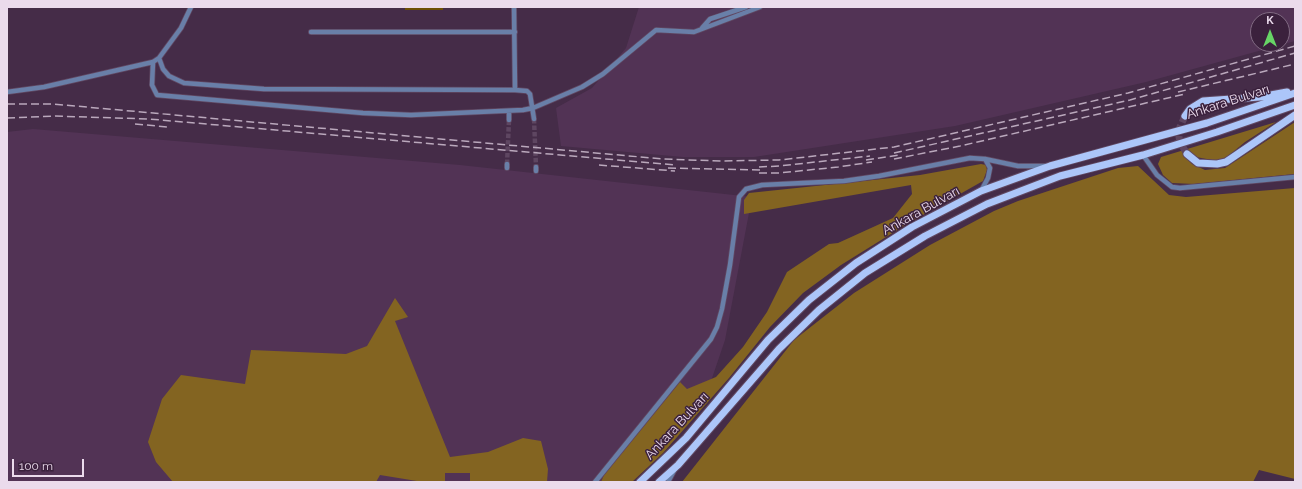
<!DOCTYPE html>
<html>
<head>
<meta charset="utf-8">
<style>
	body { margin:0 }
	#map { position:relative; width:1302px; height:489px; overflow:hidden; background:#452c48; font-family:Raleway,sans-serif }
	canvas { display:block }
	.frame { position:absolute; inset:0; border:8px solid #ebdbec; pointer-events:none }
	.north { position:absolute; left:1250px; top:12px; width:40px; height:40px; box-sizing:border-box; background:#3b213d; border:1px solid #816b83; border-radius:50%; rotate:0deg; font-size:11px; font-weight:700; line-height:16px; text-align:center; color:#ebdbec }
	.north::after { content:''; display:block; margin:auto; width:14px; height:18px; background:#67d466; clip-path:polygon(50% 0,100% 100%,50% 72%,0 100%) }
	.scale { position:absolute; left:12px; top:459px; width:72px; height:18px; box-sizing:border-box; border:2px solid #ebdbec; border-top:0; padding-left:5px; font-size:12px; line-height:14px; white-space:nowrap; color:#ebdbec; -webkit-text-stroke:3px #3b213d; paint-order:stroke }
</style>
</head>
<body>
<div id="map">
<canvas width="1302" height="489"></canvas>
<div class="frame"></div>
<div class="north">K</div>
<div class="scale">100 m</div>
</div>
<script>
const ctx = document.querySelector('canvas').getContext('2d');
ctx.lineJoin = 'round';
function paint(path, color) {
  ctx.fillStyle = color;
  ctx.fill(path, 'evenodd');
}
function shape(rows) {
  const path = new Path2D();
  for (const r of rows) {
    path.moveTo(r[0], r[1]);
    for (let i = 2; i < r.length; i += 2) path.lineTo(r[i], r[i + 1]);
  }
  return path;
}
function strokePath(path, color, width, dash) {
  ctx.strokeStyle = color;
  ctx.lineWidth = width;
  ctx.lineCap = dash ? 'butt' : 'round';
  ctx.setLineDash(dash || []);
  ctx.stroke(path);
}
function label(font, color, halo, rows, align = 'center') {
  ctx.font = font + ' Raleway,sans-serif';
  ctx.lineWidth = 3;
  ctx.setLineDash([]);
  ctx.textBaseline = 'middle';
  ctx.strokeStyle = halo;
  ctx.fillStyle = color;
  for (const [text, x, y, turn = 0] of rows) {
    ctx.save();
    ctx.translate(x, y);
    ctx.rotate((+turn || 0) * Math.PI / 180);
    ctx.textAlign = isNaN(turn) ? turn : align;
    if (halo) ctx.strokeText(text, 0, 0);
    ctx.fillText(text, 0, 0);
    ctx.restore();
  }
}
paint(shape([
	[639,7,1295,7,1295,41,1146,82,955,126,754,157,683,157,561,146,556,108,592,88,626,48],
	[1258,20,1282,20,1282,44,1258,44],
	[33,129,460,165,752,197,725,340,711,381,617,482,7,482,7,132]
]), '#523355');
paint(shape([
	[405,7,443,7,443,10,405,10]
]), '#6d4f05');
paint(shape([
	[1276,122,1245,142,1227,157,1217,161,1196,157,1186,157,1192,164,1205,170,1225,168,1295,122,1295,174,1194,184,1172,183,1163,175,1158,164,1161,157],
	[981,164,986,165,987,170,983,181,907,224,841,265,803,293,770,327,729,378,663,453,632,482,601,482,604,475,680,382,687,389,716,377,743,347,767,312,787,272,829,244,838,243,893,218,912,194,911,185,744,214,744,200,749,193,920,175],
	[1138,166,1169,195,1186,197,1295,188,1295,479,1259,470,1253,482,682,482,794,340,854,293,930,245,994,211,1018,201,1118,168],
	[395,298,408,317,395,321,450,457,488,452,523,438,541,441,548,469,547,482,470,482,470,473,445,473,445,482,423,482,380,475,376,482,173,482,156,462,148,442,162,399,181,375,245,384,251,350,346,354,367,346]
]), '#836421');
strokePath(shape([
	[534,119,536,167],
	[507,164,509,120]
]), '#5e4661', 4.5, [4.5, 2]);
strokePath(shape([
	[1185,116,1180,127,1179,137,1180,142,1187,154]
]), '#5e4661', 7, [7, 3.5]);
const minor = shape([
	[702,28,710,19,746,7],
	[311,32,515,32],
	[159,58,163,69,169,76,184,83,264,89,515,90,514,7],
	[153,62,152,85,157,95,363,113,411,115,523,110,533,108,582,87,603,74,656,30,694,32,760,7],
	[515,90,527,91,530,94,534,119],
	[7,92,44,87,153,62,159,58,181,28,191,7],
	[509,120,509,111],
	[1143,155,1157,175,1172,187,1180,188,1295,177],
	[536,167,536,171],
	[507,168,507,164],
	[981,191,988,178,990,168,985,159],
	[595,482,711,339,717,327,722,309,730,265,739,197,746,189,762,185,844,181,879,176,970,158,985,159,1018,166,1046,166],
	[668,482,675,469]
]);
const primary = shape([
	[1185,116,1190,109,1203,101,1260,97,1287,92],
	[1187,154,1198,163,1217,164,1226,162,1295,115],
	[640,482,686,438,768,340,809,300,856,263,912,227,981,191,1050,166,1207,123,1295,93],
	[659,482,678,465,779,349,819,310,865,273,925,236,987,204,1060,176,1143,155,1217,132,1295,105]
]);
strokePath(minor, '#604862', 6);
strokePath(primary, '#604862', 9);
strokePath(minor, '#697fa8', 4.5);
strokePath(primary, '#acc6f9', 7);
strokePath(shape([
	[1178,92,1295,64],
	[7,104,53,104,663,159,721,161,779,160,894,147,1128,93,1295,46],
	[7,118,55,116,149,119,675,165],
	[135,124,167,127],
	[894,153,1130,100,1295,53],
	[894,159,960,146,1185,94],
	[866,160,899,155],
	[599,165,675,171],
	[759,167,779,166,870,156],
	[668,168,764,170],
	[759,173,779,173,838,167,872,162]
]), '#baa8bc', 1.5, [8, 4]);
label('13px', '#ebdbec', '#3b213d', [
	["Ankara Bulvarı",1228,102,-18],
	["Ankara Bulvarı",921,211,-29],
	["Ankara Bulvarı",677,426,-47]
]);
</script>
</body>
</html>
